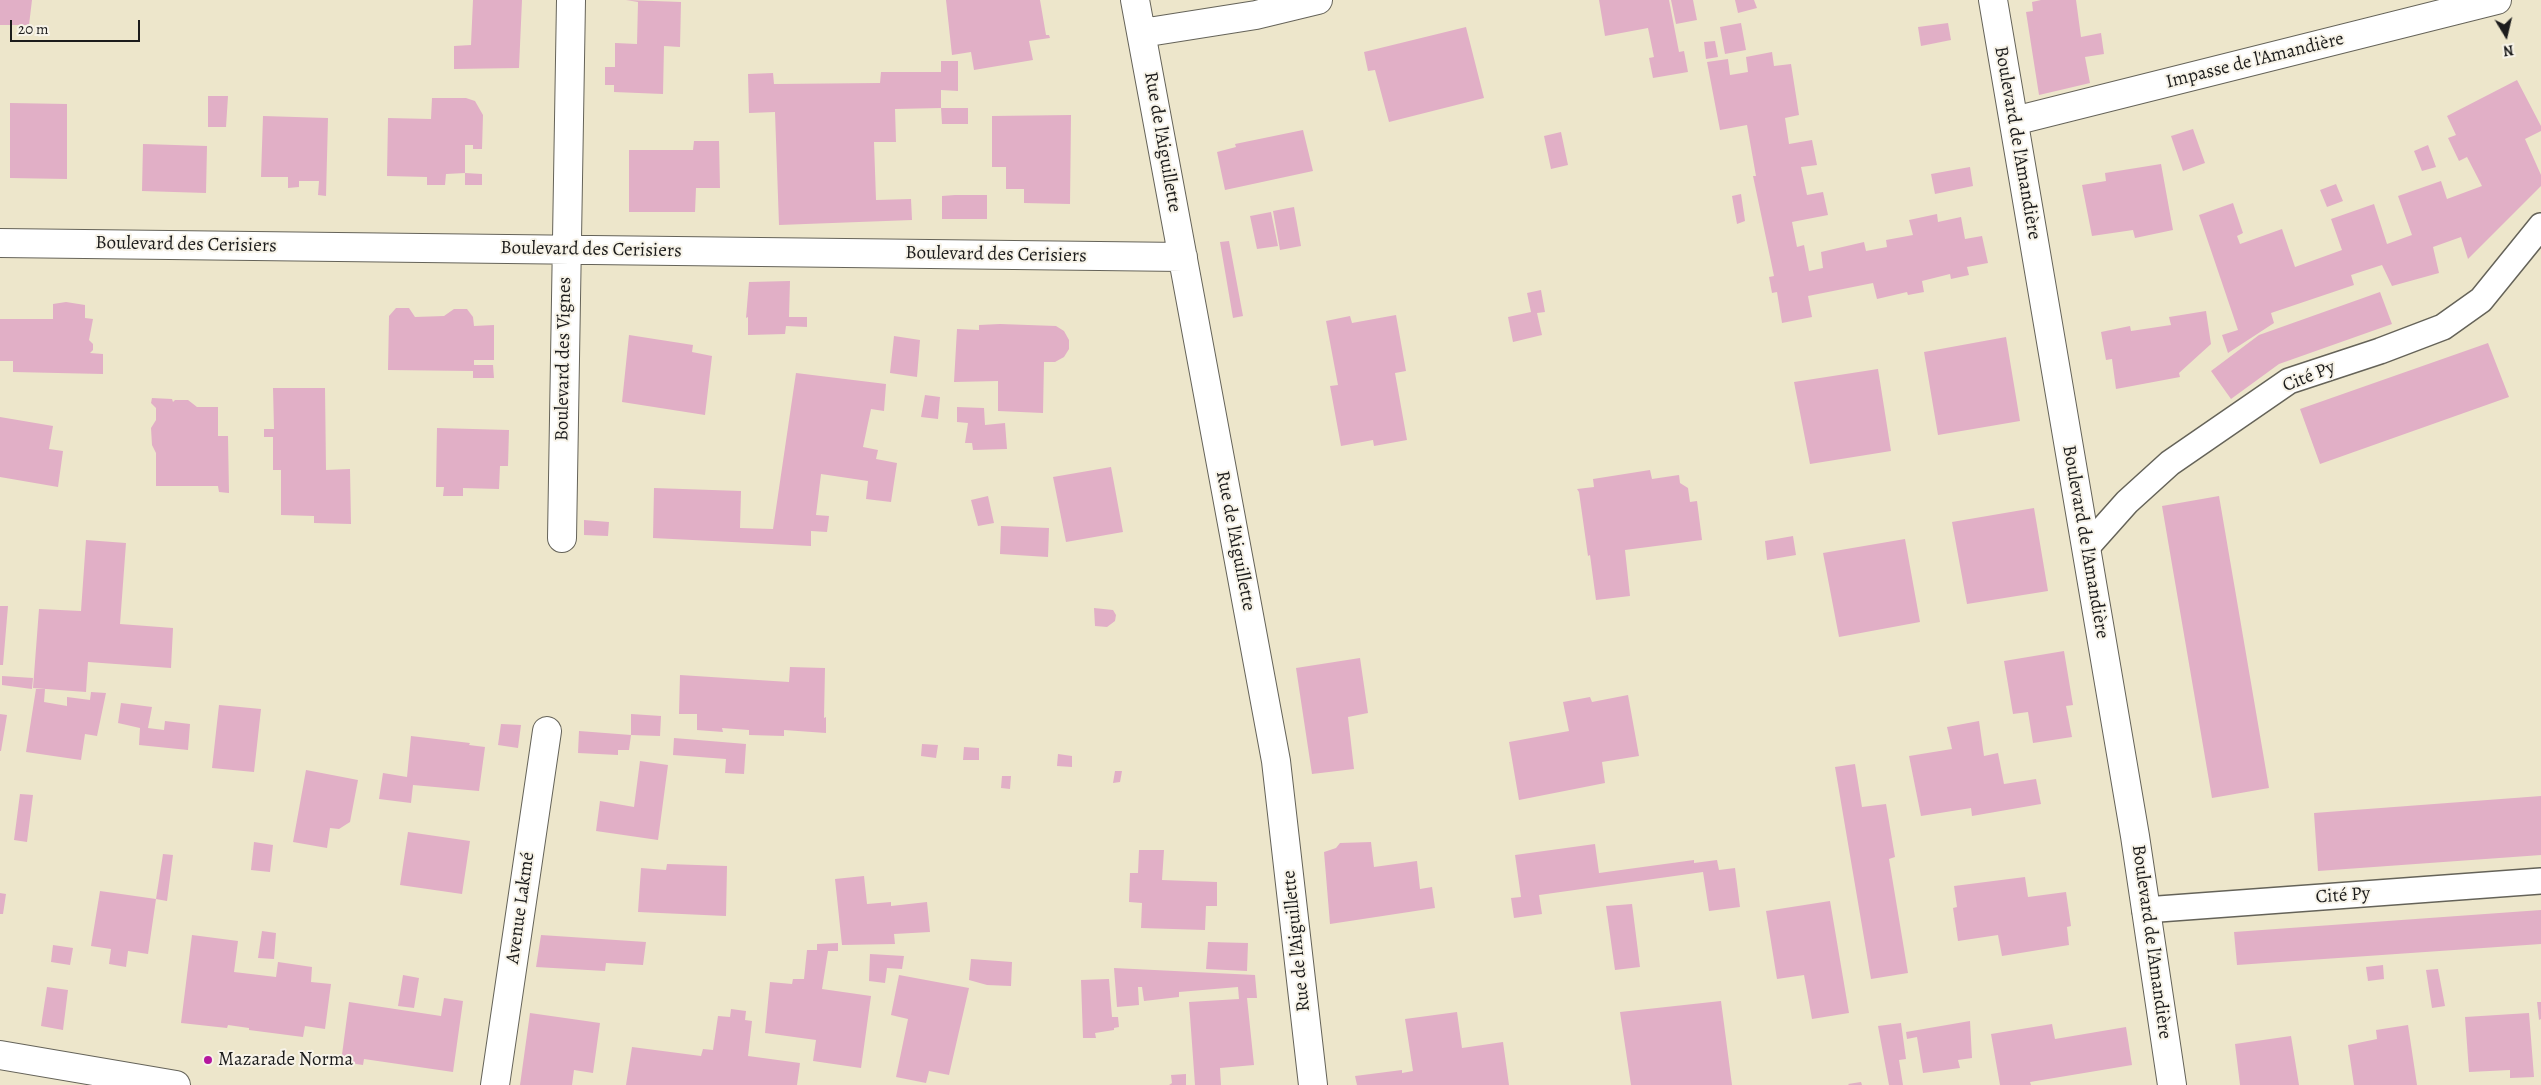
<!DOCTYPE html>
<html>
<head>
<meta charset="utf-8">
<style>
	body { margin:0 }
	#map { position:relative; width:2541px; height:1085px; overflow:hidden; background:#ede6cb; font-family:Alegreya,serif }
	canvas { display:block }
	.north { position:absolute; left:2481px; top:10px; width:50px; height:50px; -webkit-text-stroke:4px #f7f3e8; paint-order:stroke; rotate:171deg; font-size:14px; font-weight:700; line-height:20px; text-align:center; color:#1c1c1c }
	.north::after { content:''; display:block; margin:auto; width:18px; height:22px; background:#1c1c1c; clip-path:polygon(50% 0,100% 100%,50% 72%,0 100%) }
	.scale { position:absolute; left:10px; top:20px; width:130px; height:22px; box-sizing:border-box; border:2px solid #1c1c1c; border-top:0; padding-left:6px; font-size:15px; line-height:18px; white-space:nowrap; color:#1c1c1c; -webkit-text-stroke:4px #f7f3e8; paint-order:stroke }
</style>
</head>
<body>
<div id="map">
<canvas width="2541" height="1085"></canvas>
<div class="north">N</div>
<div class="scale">20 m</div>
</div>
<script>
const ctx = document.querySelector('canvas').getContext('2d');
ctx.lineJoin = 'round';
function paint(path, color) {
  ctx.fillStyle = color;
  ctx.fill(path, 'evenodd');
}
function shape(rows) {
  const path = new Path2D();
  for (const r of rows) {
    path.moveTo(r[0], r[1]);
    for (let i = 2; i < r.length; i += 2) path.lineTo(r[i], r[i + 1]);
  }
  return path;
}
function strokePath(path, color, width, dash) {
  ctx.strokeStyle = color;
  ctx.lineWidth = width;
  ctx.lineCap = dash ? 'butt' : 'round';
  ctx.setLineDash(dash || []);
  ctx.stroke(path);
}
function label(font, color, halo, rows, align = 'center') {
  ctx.font = font + ' Alegreya,serif';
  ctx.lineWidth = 4;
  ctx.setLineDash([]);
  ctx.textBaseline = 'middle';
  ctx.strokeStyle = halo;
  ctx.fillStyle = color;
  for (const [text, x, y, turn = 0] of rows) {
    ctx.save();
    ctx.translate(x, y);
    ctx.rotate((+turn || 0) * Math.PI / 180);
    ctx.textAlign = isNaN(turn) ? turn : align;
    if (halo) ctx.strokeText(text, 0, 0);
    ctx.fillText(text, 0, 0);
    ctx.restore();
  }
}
paint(shape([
	[0,0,32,0,29,25,0,25],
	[473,0,522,0,519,68,454,69,454,46,471,45],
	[626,0,681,2,680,47,664,46,663,94,614,92,614,85,605,85,605,67,615,67,615,43,637,44,638,2],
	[946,0,1040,0,1046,35,1049,35,1050,38,1029,41,1033,60,974,70,971,52,952,55],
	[1599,0,1669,0,1679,52,1684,51,1688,72,1653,78,1649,58,1654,57,1648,28,1605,36],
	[1671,0,1693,0,1697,20,1676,24],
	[1735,0,1754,0,1757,8,1738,13],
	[2041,0,2076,0,2081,37,2101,33,2104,54,2085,57,2090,83,2039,95,2026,12,2033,11,2032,2],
	[1741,23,1746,50,1725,54,1720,27],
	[1948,23,1951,40,1921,46,1918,27],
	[1466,27,1484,98,1389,122,1375,70,1368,71,1364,52],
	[1715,41,1718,57,1706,59,1704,42],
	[1772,52,1774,66,1791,64,1799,115,1785,118,1789,144,1812,140,1817,165,1801,167,1807,195,1823,192,1828,215,1792,222,1797,247,1804,245,1809,271,1823,268,1821,252,1864,242,1866,251,1887,247,1886,240,1913,235,1909,220,1937,214,1938,222,1961,217,1965,239,1982,236,1988,263,1967,267,1969,275,1951,279,1950,274,1922,281,1924,292,1908,295,1907,292,1877,299,1873,283,1808,296,1812,317,1782,323,1777,292,1772,293,1769,277,1774,276,1753,176,1756,176,1747,125,1720,130,1707,62,1728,59,1730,75,1748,72,1746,57],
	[941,61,958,61,958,91,941,90,941,108,895,109,896,142,874,142,876,200,911,199,912,220,779,225,775,112,749,113,748,74,773,73,774,84,880,83,881,72,941,72],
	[2517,80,2541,126,2541,131,2525,139,2541,175,2541,186,2468,259,2461,237,2433,247,2439,273,2392,286,2382,265,2351,275,2354,285,2271,313,2274,323,2228,353,2222,335,2238,330,2199,215,2233,203,2243,233,2237,236,2240,244,2282,229,2295,267,2342,250,2331,219,2374,204,2387,244,2412,235,2398,196,2441,181,2447,199,2482,186,2467,157,2459,161,2448,138,2456,135,2447,116],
	[208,96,228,96,226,127,208,127],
	[432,98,466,98,475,101,483,115,482,149,473,149,473,145,465,145,465,173,446,174,445,185,427,185,427,177,387,176,388,118,431,119],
	[10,103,67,104,67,179,10,178],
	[941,108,968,108,968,124,942,124],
	[1071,115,1070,204,1024,203,1024,189,1006,189,1006,167,992,167,992,116],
	[263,116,328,118,326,196,318,195,319,181,299,181,299,187,288,188,288,177,261,177],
	[2193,129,2205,163,2183,171,2171,136],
	[1303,130,1313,171,1225,190,1217,152,1236,147,1235,144],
	[1561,132,1568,165,1551,169,1544,136],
	[694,141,719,141,720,188,696,188,695,212,629,212,629,150,693,150],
	[143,144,207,146,206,193,142,191],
	[2428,145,2436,167,2422,171,2414,151],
	[2161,164,2173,230,2135,238,2133,230,2092,236,2082,185,2106,181,2105,173],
	[1970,167,1973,186,1935,194,1931,174],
	[465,173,482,174,482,185,465,185],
	[2336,184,2343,201,2327,207,2320,190],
	[1741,194,1745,221,1737,224,1732,196],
	[955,195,987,195,987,219,942,219,942,196],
	[1294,207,1301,246,1280,250,1273,211],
	[1271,212,1278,246,1257,249,1250,216],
	[1229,241,1243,316,1233,318,1220,242],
	[790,281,789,317,807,317,807,327,786,326,785,334,748,335,748,317,746,318,749,282],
	[1541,290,1545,312,1537,313,1542,335,1513,342,1508,317,1531,312,1527,293],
	[2380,292,2392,324,2279,364,2231,399,2211,371,2259,335],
	[66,302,85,305,85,318,93,319,89,340,93,344,93,350,90,353,103,354,103,374,13,372,13,361,0,361,0,319,53,319,53,304],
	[396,308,409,308,415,317,444,316,454,309,467,309,473,317,474,326,494,325,494,360,474,360,474,365,493,365,494,378,473,378,473,371,388,370,389,316],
	[2206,311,2211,344,2179,373,2180,377,2116,389,2112,359,2106,360,2101,332,2130,326,2131,331,2171,325,2169,317],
	[1396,315,1406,371,1395,373,1407,440,1374,446,1373,440,1341,446,1330,386,1338,385,1326,321,1350,316,1352,323],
	[1000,324,1056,326,1064,331,1069,340,1069,349,1064,357,1055,362,1044,362,1043,413,998,411,998,381,954,382,957,329,979,330,979,325],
	[629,335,693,345,692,352,712,356,705,415,622,402],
	[894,336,920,340,917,377,890,373],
	[2006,337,2020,421,1938,435,1924,352],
	[2488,343,2509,397,2320,464,2300,409],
	[1878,369,1891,451,1810,464,1794,382],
	[796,373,886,384,884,411,871,409,863,447,878,450,876,459,897,463,891,502,866,499,868,481,821,474,816,515,829,516,827,532,811,531,811,546,653,538,654,488,741,491,740,528,773,529],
	[273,388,325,388,326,470,350,469,351,524,314,523,314,516,281,515,281,470,273,470,273,437,264,437,264,429,274,429],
	[925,395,940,397,938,419,921,417],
	[152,398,172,399,173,402,175,400,188,400,197,407,218,407,218,436,228,436,229,493,219,492,218,486,156,486,156,453,152,445,151,428,156,420,156,408,151,403],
	[957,407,984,408,985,425,1005,423,1007,449,973,450,972,443,965,443,968,423,957,422],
	[0,417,53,426,49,449,63,451,58,487,0,477],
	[437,428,509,430,508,466,500,466,499,489,463,488,463,496,443,496,444,487,436,487],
	[1111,467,1123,532,1066,542,1053,477],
	[1650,470,1652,479,1679,475,1680,483,1688,488,1690,502,1697,501,1702,540,1625,550,1630,596,1596,600,1590,555,1588,556,1579,492,1577,489,1594,487,1593,479],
	[988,496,994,523,978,526,971,500],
	[2219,496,2269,788,2212,798,2162,506],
	[2034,508,2048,591,1967,604,1952,522],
	[584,520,609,522,608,536,584,535],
	[1001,526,1049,528,1048,557,1000,554],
	[1793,536,1796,555,1767,560,1765,541],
	[1905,539,1920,622,1839,637,1823,553],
	[86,540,126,543,120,624,173,628,171,668,88,662,86,692,33,688,39,609,81,611],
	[0,606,8,606,3,665,0,665],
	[1094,608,1113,610,1116,615,1115,621,1107,627,1095,626],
	[2064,651,2073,705,2066,706,2072,737,2033,743,2028,712,2013,714,2004,661],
	[1360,658,1368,713,1348,717,1354,769,1312,774,1296,668],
	[790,667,825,668,824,718,826,717,826,733,784,730,784,736,749,735,749,730,722,728,723,732,697,730,697,714,679,714,680,675,789,682],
	[2,676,33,678,32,689,2,685],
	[36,689,45,689,44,702,67,706,67,697,90,700,91,692,106,693,97,736,85,734,81,760,26,752],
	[1628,695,1639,756,1602,762,1605,783,1519,800,1509,742,1569,731,1563,702,1590,697,1592,702],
	[121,703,152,707,148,728,164,730,165,721,190,724,188,750,139,745,140,728,118,723],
	[219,705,261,709,254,772,212,768],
	[0,714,7,715,1,751,0,751],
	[631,714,661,716,660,736,631,735],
	[1979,721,1984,756,1998,753,2004,784,2036,779,2041,804,1972,816,1971,808,1921,816,1909,756,1952,749,1947,727],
	[501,724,521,725,518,748,498,745],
	[579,731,631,735,629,750,618,750,618,755,578,753],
	[411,736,470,743,469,745,485,747,479,791,413,785,411,803,379,799,383,773,407,777],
	[674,738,746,744,744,774,725,773,726,759,673,755],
	[922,744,938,745,936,758,921,756],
	[964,747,979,748,979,760,963,760],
	[1058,754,1072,756,1072,767,1057,766],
	[640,761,668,765,658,840,596,831,600,801,634,807],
	[1855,764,1862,807,1886,804,1895,857,1889,859,1908,973,1871,979,1835,767],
	[306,770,358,780,350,822,339,829,330,828,327,848,293,842],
	[1115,771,1122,771,1120,782,1113,783],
	[1002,776,1011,776,1010,789,1001,788],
	[20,794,33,795,27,842,14,840],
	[2541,796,2541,855,2318,871,2314,813],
	[408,832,470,841,462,894,400,885],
	[254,842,273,845,270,872,251,870],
	[1371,842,1374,867,1417,861,1420,889,1432,887,1435,908,1330,924,1324,852,1336,848,1340,843],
	[1595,844,1599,873,1694,860,1694,863,1717,860,1719,870,1735,868,1740,907,1709,911,1703,872,1539,895,1542,914,1514,918,1511,898,1521,897,1515,855],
	[1139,850,1164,850,1162,880,1217,882,1217,906,1206,906,1205,930,1141,928,1142,903,1129,902,1130,873,1138,873],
	[163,854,173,855,167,901,156,899,148,954,128,951,126,967,109,964,111,949,91,946,100,891,156,899],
	[667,864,727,866,726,916,638,912,641,868,666,870],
	[864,876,867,904,891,902,891,906,927,902,930,932,894,934,895,944,842,945,835,879],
	[2025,877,2028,897,2066,892,2071,926,2067,927,2069,945,2002,956,1998,935,1958,941,1953,908,1957,907,1954,886],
	[0,893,6,894,3,914,0,914],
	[1830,901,1849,1013,1812,1019,1804,975,1777,979,1766,911],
	[1632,904,1640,967,1615,970,1606,906],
	[2541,910,2541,944,2237,965,2234,932],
	[262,931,276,933,274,959,258,958],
	[192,935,238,941,234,972,276,977,278,962,312,967,311,982,331,984,325,1029,305,1026,303,1037,249,1030,249,1028,228,1025,227,1028,181,1023],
	[541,935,646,942,643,965,606,963,605,971,536,967],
	[1208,942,1248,943,1247,971,1206,969],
	[838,943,838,951,828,951,822,989,871,996,861,1068,813,1061,816,1040,765,1033,770,982,792,984,793,979,804,979,807,950,817,950,817,944],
	[53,945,73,948,70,965,51,962],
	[870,954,904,956,902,969,887,968,885,983,869,981],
	[971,959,1012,962,1011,986,987,985,969,980],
	[2383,965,2384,979,2368,981,2366,967],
	[1114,968,1255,975,1257,998,1247,998,1254,1065,1220,1068,1221,1085,1195,1085,1189,1002,1239,999,1238,987,1179,992,1179,997,1144,1001,1142,987,1138,987,1139,1005,1117,1007],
	[2438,969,2445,1006,2432,1008,2426,970],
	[403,975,419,978,414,1008,398,1006],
	[899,975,969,988,949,1075,929,1071,926,1083,896,1077,908,1019,891,1015],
	[1109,979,1112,1017,1118,1017,1119,1027,1114,1028,1114,1030,1095,1033,1096,1038,1083,1038,1081,980],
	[47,987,68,990,63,1030,41,1026],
	[444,998,463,1001,453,1072,364,1059,363,1065,341,1062,349,1002,441,1016],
	[1721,1001,1732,1085,1631,1085,1620,1012],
	[2537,1002,2541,1002,2541,1019,2539,1020],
	[731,1009,746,1011,745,1020,752,1021,748,1056,800,1063,797,1085,626,1085,632,1047,701,1056,703,1049,713,1050,718,1016,730,1017],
	[1457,1012,1462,1048,1503,1042,1509,1085,1357,1085,1355,1076,1402,1070,1402,1073,1413,1071,1405,1019],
	[530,1013,600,1023,593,1073,574,1070,572,1085,520,1085],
	[2529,1013,2534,1077,2510,1078,2510,1070,2469,1072,2465,1017],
	[1970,1021,1972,1058,1958,1060,1960,1068,1923,1073,1917,1037,1907,1039,1906,1032],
	[1901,1023,1906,1059,1899,1060,1903,1085,1889,1085,1878,1026],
	[2052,1024,2055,1039,2126,1027,2132,1065,2030,1082,2031,1085,2000,1085,1991,1034],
	[2408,1025,2417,1085,2354,1085,2348,1045,2377,1039,2376,1030],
	[2291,1036,2299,1085,2240,1085,2235,1044],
	[1186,1074,1186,1085,1169,1085,1172,1083,1171,1075],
	[1861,1082,1862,1085,1849,1085,1848,1084]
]), '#e1afc6');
const service = shape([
	[2086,548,2127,502,2170,463,2289,381,2380,351,2443,327,2481,300,2541,226],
	[2145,910,2541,881]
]);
const minor = shape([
	[1135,0,1276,761,1313,1085],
	[1993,0,2135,836,2172,1085],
	[1142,33,1256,15,1318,0],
	[2014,121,2497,0],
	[0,243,1183,257],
	[562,538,571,0],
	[0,1055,176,1085],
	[495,1085,547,731]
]);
strokePath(service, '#656359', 28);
strokePath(minor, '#656359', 30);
strokePath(service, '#fff', 25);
strokePath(minor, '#fff', 28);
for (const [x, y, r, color] of [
	[208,1060,5,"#b5179e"]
]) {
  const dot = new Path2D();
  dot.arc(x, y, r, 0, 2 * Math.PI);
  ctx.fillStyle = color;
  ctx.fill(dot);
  strokePath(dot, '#f7f3e8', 2);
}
label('19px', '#1c1c1c', '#f7f3e8', [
	["Impasse de l'Amandière",2255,61,-14],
	["Rue de l'Aiguillette",1162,142,80],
	["Boulevard de l'Amandière",2017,143,80],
	["Boulevard des Cerisiers",186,245,1],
	["Boulevard des Cerisiers",591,250,1],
	["Boulevard des Cerisiers",996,255,1],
	["Boulevard des Vignes",564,359,-89],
	["Cité Py",2309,377,-22],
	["Rue de l'Aiguillette",1235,541,79],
	["Boulevard de l'Amandière",2085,542,80],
	["Cité Py",2343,896,-4],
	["Avenue Lakmé",521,908,-82],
	["Rue de l'Aiguillette",1297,941,-96],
	["Boulevard de l'Amandière",2151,942,82]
]);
label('19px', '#1c1c1c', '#f7f3e8', [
	["Mazarade Norma",218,1060]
], 'left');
</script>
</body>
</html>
